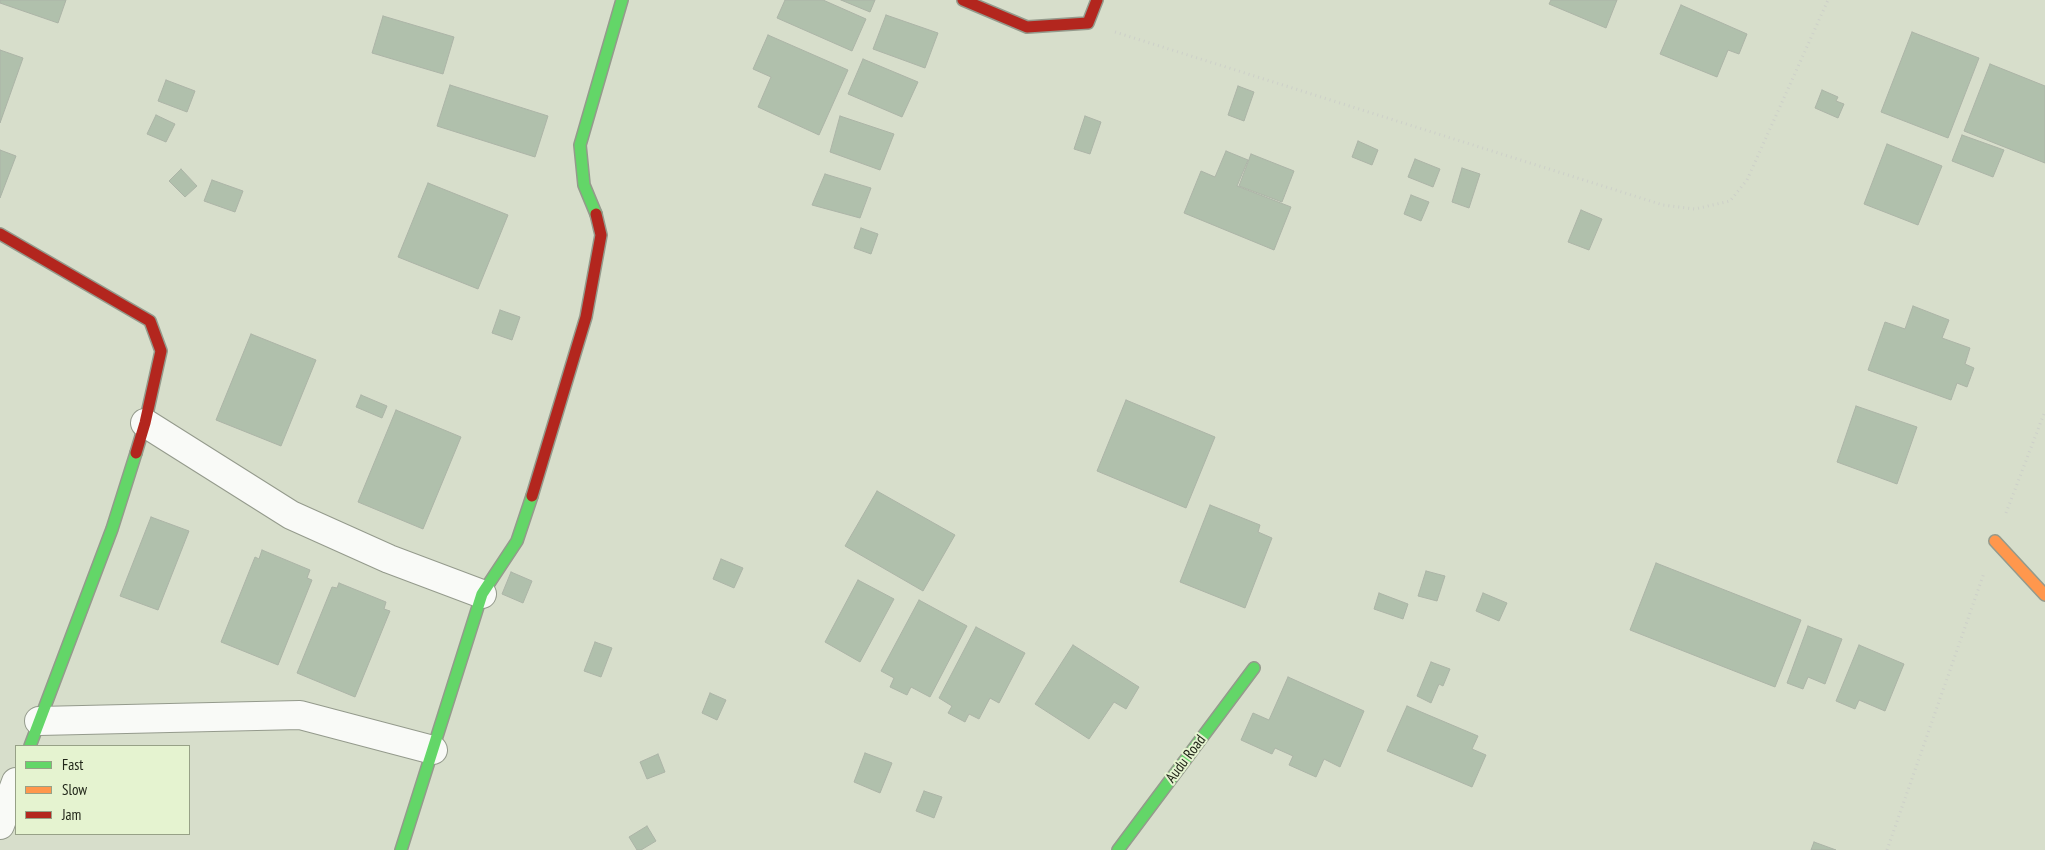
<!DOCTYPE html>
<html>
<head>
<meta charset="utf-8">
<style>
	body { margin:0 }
	#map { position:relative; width:2045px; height:850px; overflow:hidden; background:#d7decb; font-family:"PT Sans Narrow",sans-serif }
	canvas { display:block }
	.legend { position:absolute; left:15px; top:745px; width:175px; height:90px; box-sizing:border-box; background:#e5f3d0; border:1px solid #97a187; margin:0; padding:6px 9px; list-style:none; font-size:15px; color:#212619 }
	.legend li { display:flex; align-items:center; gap:10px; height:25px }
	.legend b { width:25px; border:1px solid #97a187 }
</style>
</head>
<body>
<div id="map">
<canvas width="2045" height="850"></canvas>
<ul class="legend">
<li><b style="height:6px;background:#63d668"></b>Fast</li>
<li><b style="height:6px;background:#ff974d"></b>Slow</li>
<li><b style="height:6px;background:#b3261e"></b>Jam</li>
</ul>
</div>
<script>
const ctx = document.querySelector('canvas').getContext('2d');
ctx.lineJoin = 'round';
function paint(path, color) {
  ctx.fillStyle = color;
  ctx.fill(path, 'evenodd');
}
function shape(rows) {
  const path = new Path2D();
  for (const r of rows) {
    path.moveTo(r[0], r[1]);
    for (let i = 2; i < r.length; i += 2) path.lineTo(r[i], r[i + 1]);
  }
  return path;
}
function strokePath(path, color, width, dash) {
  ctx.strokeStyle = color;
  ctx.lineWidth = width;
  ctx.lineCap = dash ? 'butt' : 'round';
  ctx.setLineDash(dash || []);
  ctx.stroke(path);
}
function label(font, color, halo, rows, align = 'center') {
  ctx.font = font + ' "PT Sans Narrow",sans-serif';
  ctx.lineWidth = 4;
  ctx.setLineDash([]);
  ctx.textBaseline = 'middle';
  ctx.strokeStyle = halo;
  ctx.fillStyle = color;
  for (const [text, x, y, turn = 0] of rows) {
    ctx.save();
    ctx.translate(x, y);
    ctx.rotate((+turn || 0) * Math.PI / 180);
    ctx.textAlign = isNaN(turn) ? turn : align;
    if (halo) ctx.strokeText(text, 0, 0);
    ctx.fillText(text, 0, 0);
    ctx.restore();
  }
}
const building = shape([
	[0,0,66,0,58,23,0,3,0,0],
	[785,0,823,0,866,19,852,51,777,18,785,0],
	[841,0,875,0,870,12,841,0],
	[1551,0,1617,0,1606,28,1549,4,1551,0],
	[1681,5,1747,34,1739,54,1728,50,1717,77,1660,54,1681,5],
	[886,15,938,33,925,68,873,49,886,15],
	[383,16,454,37,443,74,372,53,383,16],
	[1912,32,1979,58,1948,138,1881,112,1912,32],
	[768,35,848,70,819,135,758,107,771,77,753,69,768,35],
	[0,50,23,58,0,123,0,50],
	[863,59,918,82,902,117,848,94,863,59],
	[1990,64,2045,86,2045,163,1964,131,1990,64],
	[166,80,195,91,187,112,158,101,166,80],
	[450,85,548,116,535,157,437,126,450,85],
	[1238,86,1254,92,1244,121,1228,115,1238,86],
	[1822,90,1838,97,1836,101,1844,104,1838,118,1815,108,1822,90],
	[156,115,175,124,166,142,147,134,156,115],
	[840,116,894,134,880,170,830,152,840,116],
	[1085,116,1101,122,1090,154,1074,149,1085,116],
	[1962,135,2004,150,1993,177,1952,161,1962,135],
	[1358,141,1378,150,1372,165,1352,157,1358,141],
	[1887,144,1942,166,1918,225,1864,204,1887,144],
	[0,150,16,156,0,198,0,150],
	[1226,151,1248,160,1237,186,1291,207,1274,250,1184,213,1201,171,1215,177,1226,151],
	[1251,154,1294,171,1282,202,1239,186,1251,154],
	[1415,159,1440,169,1433,187,1408,177,1415,159],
	[1462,168,1480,174,1469,208,1452,202,1462,168],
	[181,169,197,186,185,197,169,181,181,169],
	[825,174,871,188,860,218,812,205,825,174],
	[212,180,243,191,235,212,204,201,212,180],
	[428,183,508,215,478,289,398,257,428,183],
	[1411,195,1429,202,1421,221,1404,214,1411,195],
	[1581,210,1602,219,1589,250,1568,242,1581,210],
	[861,228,878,234,871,254,854,248,861,228],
	[1913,306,1949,320,1942,338,1970,348,1965,364,1974,368,1967,387,1957,383,1951,400,1868,370,1885,322,1905,329,1913,306],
	[500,310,520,317,512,340,492,333,500,310],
	[251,334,316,360,281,446,216,420,251,334],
	[361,395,387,406,382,418,356,407,361,395],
	[1126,400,1215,437,1186,508,1097,471,1126,400],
	[1856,406,1917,427,1897,484,1837,462,1856,406],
	[396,410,461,437,423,529,358,502,396,410],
	[877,491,955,535,923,591,845,546,877,491],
	[1210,505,1260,525,1258,532,1272,538,1245,608,1180,582,1210,505],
	[151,517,189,531,158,610,120,596,151,517],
	[262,550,310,570,307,578,312,580,278,665,221,642,255,557,259,559,262,550],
	[721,559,743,568,734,588,713,579,721,559],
	[1656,563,1801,620,1775,687,1630,630,1656,563],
	[1426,571,1445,576,1437,601,1418,596,1426,571],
	[511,572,532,581,523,603,502,594,511,572],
	[858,580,894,599,860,662,825,642,858,580],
	[339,583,386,602,384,609,390,611,355,697,297,673,332,587,337,588,339,583],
	[1379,593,1408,604,1403,619,1374,609,1379,593],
	[1483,593,1507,603,1499,621,1476,611,1483,593],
	[919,600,967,626,930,697,911,687,907,695,890,687,894,678,881,671,919,600],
	[1808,626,1842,639,1825,684,1808,677,1803,689,1787,683,1808,626],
	[976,627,1025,653,999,703,990,698,979,719,969,714,965,722,948,713,952,706,939,698,976,627],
	[595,642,612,648,601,677,584,671,595,642],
	[1073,645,1139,687,1126,709,1114,702,1089,739,1035,704,1073,645],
	[1859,645,1904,664,1885,711,1859,700,1855,709,1836,701,1859,645],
	[1431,662,1450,669,1443,686,1439,684,1431,703,1417,696,1431,662],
	[1288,677,1364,711,1340,767,1324,759,1316,777,1289,765,1293,756,1275,748,1272,754,1241,740,1253,713,1269,720,1288,677],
	[710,693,726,700,717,720,702,713,710,693],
	[1407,706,1478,736,1472,749,1486,755,1472,787,1387,751,1407,706],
	[865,753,892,763,880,793,854,782,865,753],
	[658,754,665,772,647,779,640,762,658,754],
	[924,791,942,797,934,818,916,811,924,791],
	[647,826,656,841,641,850,637,850,629,837,647,826],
	[1814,842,1836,850,1811,850,1814,842]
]);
paint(building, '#b0c0ac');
strokePath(building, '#acb4a7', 1);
const street = shape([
	[145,423,291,515,389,559,482,594],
	[39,721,300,715,433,750],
	[0,825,16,782]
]);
const fast = shape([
	[596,214,584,185,580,145,622,0],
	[30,746,112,529,136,453],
	[401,850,482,594,517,541,532,496],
	[1118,850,1254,668]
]);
const slow = shape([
	[1995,541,2045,595]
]);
const jam = shape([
	[963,0,1027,27,1088,23,1097,0],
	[0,234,150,321,161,351,145,423,136,453],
	[532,496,586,317,601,235,596,214]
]);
strokePath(street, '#949a8c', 30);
strokePath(fast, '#949a8c', 14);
strokePath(slow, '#949a8c', 14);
strokePath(jam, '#949a8c', 14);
strokePath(shape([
	[1115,32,1663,205,1695,209,1730,201,1747,180,1828,0],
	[2006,513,2045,411],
	[1887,850,1984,573]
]), '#cdd0c9', 3, [1, 4]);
strokePath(street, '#f9faf7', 28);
strokePath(fast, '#63d668', 11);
strokePath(slow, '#ff974d', 11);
strokePath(jam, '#b3261e', 11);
label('15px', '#212619', '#e5f3d0', [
	["Audu Road",1186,759,-53]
]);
</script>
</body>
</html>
